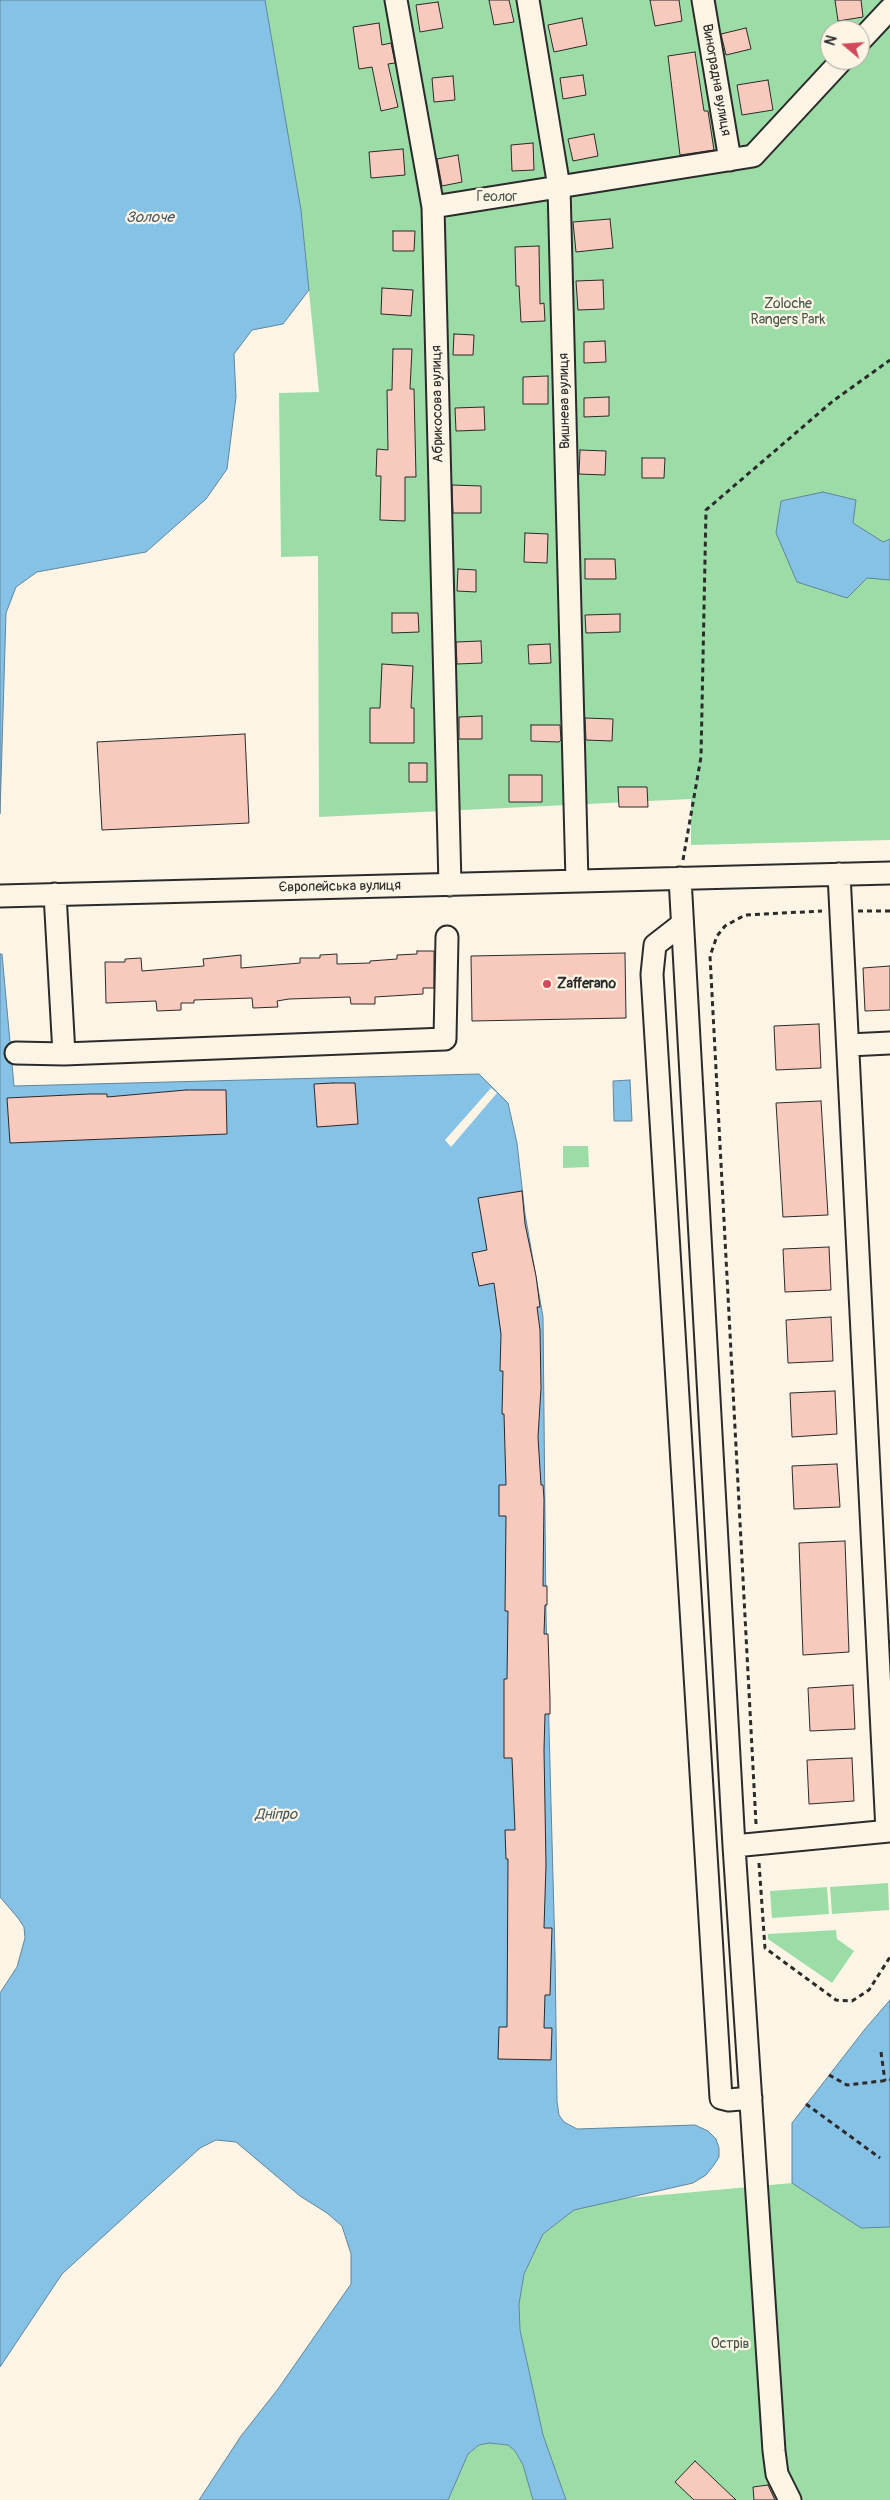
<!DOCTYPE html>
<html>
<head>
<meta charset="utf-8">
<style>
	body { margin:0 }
	#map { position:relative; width:890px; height:2500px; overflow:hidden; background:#fcf5e5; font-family:Pangolin,sans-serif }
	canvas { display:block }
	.north { position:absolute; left:820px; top:20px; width:50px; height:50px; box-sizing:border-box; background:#fcf5e5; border:1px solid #a8a49b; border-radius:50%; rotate:288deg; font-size:14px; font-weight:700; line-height:20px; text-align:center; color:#2b2b2b }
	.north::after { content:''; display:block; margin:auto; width:18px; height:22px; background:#d1495b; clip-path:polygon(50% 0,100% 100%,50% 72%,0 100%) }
</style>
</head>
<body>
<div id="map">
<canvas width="890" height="2500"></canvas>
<div class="north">N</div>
</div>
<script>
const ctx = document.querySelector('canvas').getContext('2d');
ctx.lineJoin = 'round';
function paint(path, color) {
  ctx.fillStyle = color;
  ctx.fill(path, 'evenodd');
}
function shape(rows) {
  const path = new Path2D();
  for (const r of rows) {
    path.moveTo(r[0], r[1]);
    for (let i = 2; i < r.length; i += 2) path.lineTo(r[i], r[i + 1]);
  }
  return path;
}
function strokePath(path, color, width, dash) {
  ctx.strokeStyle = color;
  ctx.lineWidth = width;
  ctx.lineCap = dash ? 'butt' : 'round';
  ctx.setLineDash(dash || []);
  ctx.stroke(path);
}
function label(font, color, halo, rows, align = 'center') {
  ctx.font = font + ' Pangolin,sans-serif';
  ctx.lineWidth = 4.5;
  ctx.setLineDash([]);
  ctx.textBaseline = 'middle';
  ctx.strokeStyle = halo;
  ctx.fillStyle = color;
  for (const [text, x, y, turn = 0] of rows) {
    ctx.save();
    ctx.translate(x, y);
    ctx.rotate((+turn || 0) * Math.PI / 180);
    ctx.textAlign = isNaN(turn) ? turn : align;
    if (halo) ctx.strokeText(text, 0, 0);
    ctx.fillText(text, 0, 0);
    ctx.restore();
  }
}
paint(shape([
	[265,0,890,0,890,840,691,845,691,799,319,817,318,556,281,557,279,393,319,392,301,210],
	[830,30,860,30,860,60,830,60],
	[563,1146,588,1146,589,1167,563,1168],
	[888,1883,889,1910,832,1914,830,1887],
	[827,1887,829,1914,772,1918,770,1891],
	[836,1930,837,1939,854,1951,832,1983,768,1939,768,1934],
	[792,2183,861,2228,890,2227,890,2500,566,2500,543,2435,520,2330,519,2304,524,2274,543,2234,574,2210,618,2199],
	[489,2443,508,2445,515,2451,523,2465,533,2500,448,2500,468,2454,479,2445]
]), '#9cdda7');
const water = shape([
	[0,0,265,0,301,210,309,290,283,324,252,330,234,354,236,397,227,469,206,499,146,552,37,572,16,587,6,613,0,814,0,0],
	[823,492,856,500,853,523,883,542,890,539,890,580,867,578,847,598,797,582,776,533,781,501,823,492],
	[0,954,2,954,14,1086,479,1074,508,1103,517,1143,525,1214,543,1317,546,1616,555,1953,557,2101,559,2115,564,2122,577,2129,695,2125,708,2131,716,2139,719,2148,719,2157,714,2165,706,2175,693,2183,574,2210,543,2234,524,2274,519,2304,520,2330,543,2435,566,2500,533,2500,523,2465,515,2451,508,2445,489,2443,479,2445,468,2454,448,2500,199,2500,241,2436,278,2389,351,2284,351,2254,342,2226,327,2213,300,2196,236,2142,216,2140,200,2148,62,2274,0,2367,0,1993,17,1967,25,1938,24,1927,18,1918,0,1897,0,954],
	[630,1080,632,1121,614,1121,613,1081,630,1080],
	[890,2000,890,2227,861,2228,792,2183,792,2123,865,2029,890,2000]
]);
paint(water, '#86c1e6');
strokePath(water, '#62859b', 1);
paint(shape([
	[491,1088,497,1093,451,1147,445,1140]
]), '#fcf5e5');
const building = shape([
	[489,0,509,0,514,22,494,25,489,0],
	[650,0,679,0,682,21,655,26,650,0],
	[835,0,861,0,863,17,838,21,835,0],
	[438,2,443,28,420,32,416,5,438,2],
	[582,18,587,45,554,52,548,25,582,18],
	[379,23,382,45,391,43,395,63,388,64,398,107,381,111,372,67,359,69,353,27,379,23],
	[746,28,751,49,726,55,721,34,746,28],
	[695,52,704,111,708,111,714,150,680,155,668,56,695,52],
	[583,75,586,95,563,99,560,78,583,75],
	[453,76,455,100,434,102,432,78,453,76],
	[768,80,773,110,742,115,737,85,768,80],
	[594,134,598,156,573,161,568,139,594,134],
	[533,143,534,170,512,171,511,145,533,143],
	[403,149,405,175,371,178,369,152,403,149],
	[458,155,462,182,442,186,437,159,458,155],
	[610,219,613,248,576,252,573,222,610,219],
	[393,231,415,231,414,251,393,251,393,231],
	[539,246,540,304,544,303,545,321,521,322,519,286,516,286,515,247,539,246],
	[603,280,604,309,578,310,576,281,603,280],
	[382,288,413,290,411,316,381,314,382,288],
	[454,334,474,335,473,355,453,355,454,334],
	[605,341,606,362,584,363,584,342,605,341],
	[393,349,412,349,410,389,414,389,416,477,405,477,405,521,380,520,381,476,376,476,377,449,388,450,387,390,392,390,393,349],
	[548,376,548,404,523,404,523,377,548,376],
	[609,397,609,416,584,417,584,398,609,397],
	[484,407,485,430,456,431,455,408,484,407],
	[580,450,606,451,605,475,579,474,580,450],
	[642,458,665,458,664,478,642,478,642,458],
	[452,485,481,486,481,513,453,513,452,485],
	[525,533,548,534,547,563,524,562,525,533],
	[585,559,615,559,616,579,585,579,585,559],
	[458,569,476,570,476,592,457,591,458,569],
	[392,613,418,613,419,632,392,633,392,613],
	[620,614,620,632,586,633,585,615,620,614],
	[481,641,482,663,457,664,456,642,481,641],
	[550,644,551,663,529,664,528,645,550,644],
	[382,664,413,666,411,708,414,708,414,743,370,743,370,708,380,708,382,664],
	[482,716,482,739,459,739,459,717,482,716],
	[585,718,613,719,612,741,586,740,585,718],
	[531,725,560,725,561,740,559,742,531,741,531,725],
	[245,734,249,823,102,830,97,742,245,734],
	[409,763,427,763,427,782,409,782,409,763],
	[509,775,542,775,542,802,509,802,509,775],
	[618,787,647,787,648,807,619,807,618,787],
	[417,951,434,951,434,988,423,988,423,994,375,997,375,1004,351,1004,350,997,289,999,277,1001,278,1007,253,1008,252,998,194,1000,194,1003,181,1003,181,1010,157,1011,156,1001,106,1003,105,962,125,962,125,959,141,958,142,971,204,966,203,959,241,955,241,968,300,963,300,958,320,958,320,955,337,954,337,964,370,963,370,961,397,959,397,955,417,954,417,951],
	[625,953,626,1018,472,1021,471,956,625,953],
	[890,966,890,1010,865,1011,863,968,890,966],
	[819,1024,821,1068,776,1070,774,1026,819,1024],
	[333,1083,355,1083,358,1124,317,1127,314,1084,333,1083],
	[186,1090,226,1090,227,1134,10,1143,7,1098,89,1094,107,1094,107,1097,186,1090],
	[821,1101,828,1215,783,1217,776,1103,821,1101],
	[522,1191,525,1224,536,1276,540,1307,537,1307,540,1330,541,1388,538,1437,541,1485,543,1485,544,1499,543,1586,547,1586,547,1605,545,1605,544,1634,548,1634,550,1700,550,1714,545,1714,544,1750,546,1865,544,1928,552,1928,550,1995,545,1995,544,2028,552,2028,551,2060,498,2059,499,2027,507,2027,508,1859,506,1859,505,1830,515,1830,512,1758,504,1758,504,1679,507,1679,508,1611,505,1611,506,1516,499,1516,499,1485,506,1485,504,1414,502,1414,503,1371,500,1371,501,1334,494,1283,479,1286,472,1253,487,1250,478,1198,522,1191],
	[829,1247,831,1290,785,1292,783,1249,829,1247],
	[831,1317,833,1361,788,1363,786,1320,831,1317],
	[835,1391,837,1434,792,1437,790,1393,835,1391],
	[837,1464,840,1507,794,1509,792,1466,837,1464],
	[845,1541,849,1652,803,1655,799,1543,845,1541],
	[853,1685,855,1729,810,1731,808,1688,853,1685],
	[852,1758,854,1801,809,1804,807,1760,852,1758],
	[695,2461,736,2500,694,2500,675,2482,695,2461],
	[768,2485,775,2500,754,2500,753,2487,768,2485]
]);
paint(building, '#f8c9bd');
strokePath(building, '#2b2b2b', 1);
const minor = shape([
	[396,0,433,207,450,885],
	[528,0,559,187,577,881],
	[703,0,730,160],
	[860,41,890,9],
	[433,207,753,156,842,60],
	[839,874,887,1831],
	[680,878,734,1846,774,2451,777,2474,790,2500],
	[55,894,64,1054],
	[0,896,890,873],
	[682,924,655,945,652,974,721,2098,729,2100,751,2098],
	[849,1045,890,1043],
	[16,1053,64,1054,445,1039,447,937],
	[734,1846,890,1831]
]);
strokePath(minor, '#2b2b2b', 25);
strokePath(shape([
	[683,860,701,757,706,510,833,401,890,360],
	[858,911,890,911],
	[756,1824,710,956,717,936,725,926,745,915,822,911],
	[759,1863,765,1948,836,2000,852,2001,869,1990,890,1957],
	[881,2052,885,2081],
	[829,2075,847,2085,890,2080],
	[806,2104,880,2158]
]), '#2b2b2b', 3, [5, 4]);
strokePath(minor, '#fcf5e5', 21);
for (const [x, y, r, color] of [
	[547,984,5,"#d1495b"]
]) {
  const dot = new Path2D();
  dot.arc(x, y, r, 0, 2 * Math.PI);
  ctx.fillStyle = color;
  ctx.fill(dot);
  strokePath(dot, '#fcf5e5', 2);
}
label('14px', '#2b2b2b', '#fcf5e5', [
	["Виноградна вулиця",716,80,80],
	["Вишнева вулиця",565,401,-91],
	["Абрикосова вулиця",438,404,-91],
	["Європейська вулиця",340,887,-1]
]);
label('14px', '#47584a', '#fcf5e5', [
	["Геолог",497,197],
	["Zoloche",788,304],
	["Rangers Park",788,320],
	["Острів",730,2344]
]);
label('bold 14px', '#2b2b2b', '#fcf5e5', [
	["Zafferano",557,984]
], 'left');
label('italic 15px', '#465863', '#fcf5e5', [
	["Золоче",150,218],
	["Дніпро",276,1815]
]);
</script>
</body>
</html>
